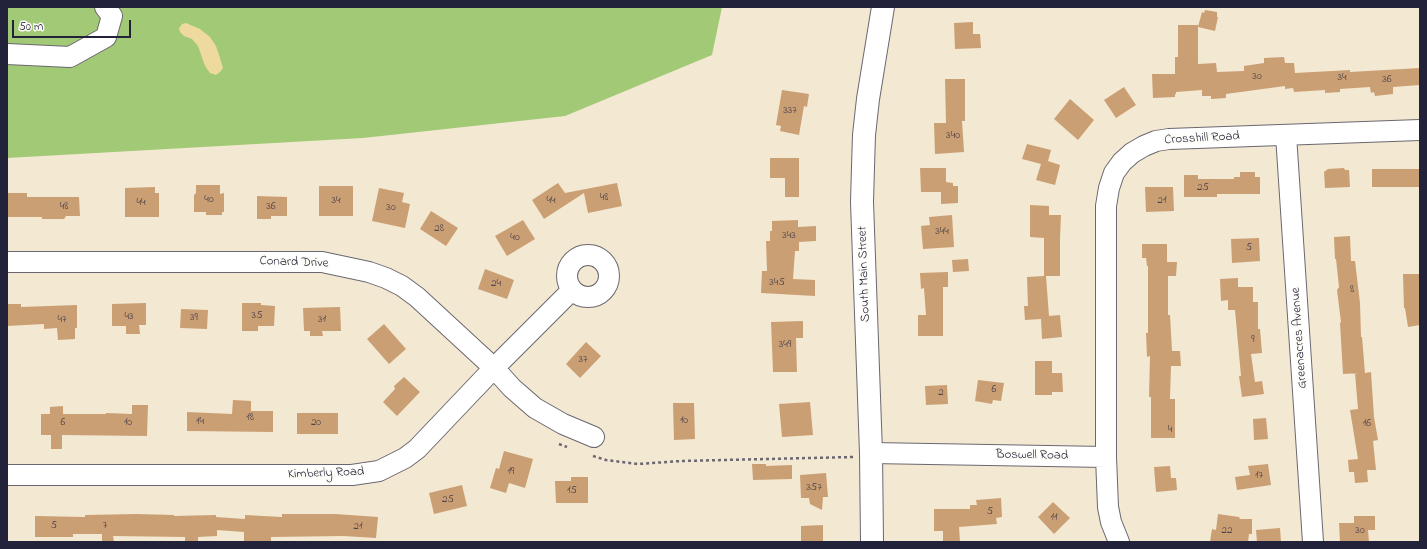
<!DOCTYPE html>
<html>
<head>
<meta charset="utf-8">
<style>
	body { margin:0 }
	#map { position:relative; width:1427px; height:549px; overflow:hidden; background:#f3e8d1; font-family:"Indie Flower",sans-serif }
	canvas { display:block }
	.frame { position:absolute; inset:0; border:8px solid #22223b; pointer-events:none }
	.scale { position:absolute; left:12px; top:20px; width:119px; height:18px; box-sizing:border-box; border:2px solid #22223b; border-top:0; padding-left:5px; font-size:12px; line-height:14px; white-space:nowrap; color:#22223b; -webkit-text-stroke:3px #fdfcf7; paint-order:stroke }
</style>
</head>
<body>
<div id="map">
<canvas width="1427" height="549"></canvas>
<div class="frame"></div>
<div class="scale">50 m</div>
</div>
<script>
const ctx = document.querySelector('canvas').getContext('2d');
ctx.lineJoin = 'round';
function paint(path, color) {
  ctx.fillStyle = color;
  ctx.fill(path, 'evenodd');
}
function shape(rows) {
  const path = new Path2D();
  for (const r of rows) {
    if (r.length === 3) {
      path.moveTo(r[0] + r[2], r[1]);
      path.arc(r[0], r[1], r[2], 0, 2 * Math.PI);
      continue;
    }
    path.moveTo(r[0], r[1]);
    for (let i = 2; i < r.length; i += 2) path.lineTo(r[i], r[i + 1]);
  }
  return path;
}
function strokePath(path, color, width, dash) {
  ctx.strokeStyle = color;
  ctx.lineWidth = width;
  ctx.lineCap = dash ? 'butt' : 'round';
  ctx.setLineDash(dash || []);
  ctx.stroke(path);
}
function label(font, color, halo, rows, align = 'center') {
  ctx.font = font + ' "Indie Flower",sans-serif';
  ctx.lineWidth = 3.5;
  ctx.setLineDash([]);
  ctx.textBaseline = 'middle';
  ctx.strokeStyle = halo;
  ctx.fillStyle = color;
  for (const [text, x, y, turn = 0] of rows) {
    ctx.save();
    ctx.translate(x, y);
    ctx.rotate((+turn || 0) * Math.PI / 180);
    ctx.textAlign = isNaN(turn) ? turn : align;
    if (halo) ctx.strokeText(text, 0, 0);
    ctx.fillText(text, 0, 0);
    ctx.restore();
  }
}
paint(shape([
	[7,7,722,7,712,55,565,116,363,138,7,158]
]), '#a2c975');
paint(shape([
	[186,23,200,29,210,37,216,46,220,58,223,68,220,72,216,75,210,73,205,66,198,46,192,39,184,36,180,32,179,28,182,24]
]), '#eeda9e');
paint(shape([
	[1205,10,1217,12,1217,17,1218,17,1215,31,1198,27,1202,12,1204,13],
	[973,22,973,34,980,34,981,48,955,49,954,23],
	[1178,25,1198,25,1198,64,1216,63,1217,72,1244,71,1244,66,1264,63,1264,58,1284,57,1285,63,1294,63,1295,73,1350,70,1350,72,1420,68,1420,85,1393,87,1393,94,1375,96,1374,92,1371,93,1370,87,1340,89,1340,92,1325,93,1325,90,1294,92,1293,88,1285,89,1285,86,1226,94,1226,98,1211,99,1211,96,1202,96,1202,90,1176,92,1176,94,1175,94,1175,97,1153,98,1152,74,1175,74,1175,57,1178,57],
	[945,79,965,79,965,121,962,121,964,152,935,154,934,123,946,123],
	[1124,87,1136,105,1116,118,1104,100],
	[782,90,809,94,807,107,804,106,799,135,780,131,781,126,776,125],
	[1070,99,1094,120,1078,140,1054,119],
	[1027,144,1051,150,1048,161,1060,165,1055,185,1036,180,1041,164,1022,159],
	[770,158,799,158,799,197,785,197,785,178,770,178],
	[920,168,946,168,946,182,953,183,953,186,958,186,958,203,941,204,941,192,921,192],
	[1344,168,1345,170,1349,170,1350,187,1325,188,1324,172,1328,169],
	[1372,169,1420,169,1420,187,1372,187],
	[1240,172,1255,172,1255,177,1260,177,1260,194,1217,194,1217,197,1184,197,1184,175,1198,175,1198,179,1234,179,1234,177,1240,177],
	[558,183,565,193,617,183,622,206,588,213,584,193,544,219,532,200],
	[196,185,220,185,220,194,224,193,224,212,222,212,222,215,206,215,206,212,194,212,194,195,196,193],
	[319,186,353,186,353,216,319,216],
	[155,187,155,193,159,193,159,217,125,217,125,188],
	[1145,187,1173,187,1174,211,1146,212],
	[379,188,404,193,402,202,410,204,405,228,372,221],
	[7,193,27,193,27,197,79,197,80,216,66,216,64,219,42,219,42,217,7,217],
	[257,196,287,197,287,216,271,216,271,219,257,219],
	[1030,205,1049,206,1049,215,1061,215,1060,238,1060,276,1046,276,1049,316,1060,315,1062,337,1042,339,1041,319,1025,320,1024,306,1028,306,1027,277,1044,276,1044,238,1030,237],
	[431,211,458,228,446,246,420,229],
	[952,215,954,247,923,249,921,226,930,225,929,217],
	[523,220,535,239,507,256,495,236],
	[798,220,798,227,816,226,816,241,799,242,799,251,795,251,793,279,815,280,815,296,761,293,762,271,767,271,766,241,770,241,770,231,772,231,772,221],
	[1350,236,1351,261,1355,261,1360,303,1361,337,1362,337,1365,373,1371,372,1374,417,1378,440,1373,441,1376,470,1367,470,1368,482,1355,483,1354,472,1349,472,1348,460,1358,459,1350,410,1358,409,1355,373,1360,373,1343,374,1340,323,1341,322,1337,290,1339,287,1336,259,1335,259,1334,237],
	[1259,238,1260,261,1232,263,1231,239],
	[1142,244,1167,244,1167,262,1177,262,1176,276,1168,276,1168,315,1170,315,1172,351,1180,351,1181,366,1171,366,1170,399,1175,399,1175,438,1151,438,1151,397,1149,397,1150,356,1147,357,1146,333,1148,333,1148,266,1147,266,1146,258,1142,258],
	[968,259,969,271,953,272,952,260],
	[485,269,514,280,507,299,478,289],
	[948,272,948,287,943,287,943,336,918,336,918,315,926,315,924,288,921,289,920,273],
	[1403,274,1420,274,1420,325,1408,327,1405,308,1404,308],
	[1238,278,1238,287,1253,287,1253,302,1258,302,1258,329,1260,329,1262,353,1251,354,1255,382,1262,381,1264,394,1242,397,1239,376,1241,376,1235,310,1228,310,1228,300,1221,301,1220,279],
	[146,303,146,325,139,325,140,334,126,334,126,326,112,326,112,304],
	[242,303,261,303,261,305,275,306,274,326,258,326,258,331,242,331],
	[7,304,21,304,21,307,77,305,77,328,75,328,75,339,58,340,57,328,44,329,44,324,7,326],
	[340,307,341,331,322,331,323,336,310,336,310,331,304,331,303,308],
	[181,309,208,310,207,329,180,328],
	[803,321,803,338,796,338,797,372,773,372,771,322],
	[384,324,406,349,389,364,367,339],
	[586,342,601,356,580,378,566,364],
	[1035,361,1052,361,1052,373,1062,373,1063,392,1052,392,1052,395,1035,395],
	[404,377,420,392,397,416,383,402,395,389,394,386],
	[978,380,1004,383,1001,401,993,400,992,404,975,401],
	[947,385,948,404,926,405,925,386],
	[233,400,251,401,251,411,273,411,273,432,187,431,187,412,232,414],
	[810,402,813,435,782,437,779,404],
	[673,403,694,403,695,439,674,440],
	[132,405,148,405,147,436,62,435,62,449,51,449,51,435,41,435,41,414,50,414,50,407,63,406,63,414,106,414,106,413,132,414],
	[297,413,338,413,338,434,297,434],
	[1266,418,1268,439,1254,440,1253,419],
	[504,451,533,459,525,488,509,483,506,493,490,488,496,468,499,469],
	[752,464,766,464,766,466,792,465,792,479,753,480],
	[1268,464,1271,485,1237,490,1235,477,1250,475,1248,466],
	[1170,466,1171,478,1176,478,1177,490,1156,492,1154,467],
	[826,473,828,497,823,497,822,510,810,504,809,498,801,498,800,475],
	[571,477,588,477,588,503,556,503,555,481,571,481],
	[462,485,467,506,434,514,429,493],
	[1001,498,1002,517,996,518,997,524,959,527,960,542,943,542,943,531,934,531,934,509,970,509,970,505,977,505,976,500],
	[1053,502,1070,518,1054,534,1038,517],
	[136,514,174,515,174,516,216,515,216,517,245,519,245,515,282,517,282,514,335,514,378,517,376,538,343,536,271,537,271,542,244,542,244,532,217,530,217,536,198,537,198,542,185,542,185,537,113,536,114,542,102,542,102,534,73,534,73,537,35,537,35,516,85,517,85,515],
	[1218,514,1239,517,1240,519,1252,519,1252,534,1247,534,1249,534,1248,542,1210,542,1212,529,1216,530],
	[1354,516,1375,516,1375,530,1368,530,1369,542,1340,542,1339,523,1354,523],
	[823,525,823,542,801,542,801,526],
	[1280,528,1281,542,1257,542,1256,530]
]), '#cb9f74');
const minor = shape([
	[7,54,70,57,106,37,112,16,105,7],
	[1286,135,1313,542],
	[588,276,21],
	[7,262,322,262,369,272,386,278,402,286,417,297,494,368,512,388,535,408,563,424,594,437],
	[871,453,1106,457],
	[7,475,352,475,379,471,405,458,417,449,494,368,572,290],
	[1119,542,1111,522,1108,507,1106,457,1106,206,1109,188,1114,173,1122,162,1132,153,1144,146,1156,141,1169,139,1420,130]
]);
const major = shape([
	[872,542,871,453,862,202,863,167,864,135,868,99,883,7]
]);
strokePath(minor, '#6b6770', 22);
strokePath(major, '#6b6770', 24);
strokePath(shape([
	[559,444,567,447],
	[593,456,606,460,638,464,681,461,853,457]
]), '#6b6770', 2.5, [3, 3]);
strokePath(minor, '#fff', 20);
strokePath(major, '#fff', 22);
label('11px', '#4c4149', null, [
	["30",1257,77],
	["34",1342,78],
	["36",1387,80],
	["337",790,111],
	["340",953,136],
	["25",1203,188],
	["48",604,198],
	["40",209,200],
	["34",336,201],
	["44",551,201],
	["21",1162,201],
	["44",141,203],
	["48",64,207],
	["36",271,207],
	["30",391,208],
	["28",439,229],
	["344",942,232],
	["343",789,236],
	["40",515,238],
	["5",1249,248],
	["345",777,283],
	["24",496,284],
	["8",1352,290],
	["35",257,316],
	["43",129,317],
	["39",194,318],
	["47",62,320],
	["31",322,320],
	["9",1253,340],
	["349",785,345],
	["37",583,360],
	["6",994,390],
	["2",941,393],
	["18",250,418],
	["10",684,421],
	["14",200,422],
	["6",63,423],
	["10",128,423],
	["20",316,423],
	["16",1367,424],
	["4",1170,430],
	["19",511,472],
	["17",1259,476],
	["357",814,488],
	["15",572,491],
	["25",448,500],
	["5",990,512],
	["11",1054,518],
	["5",54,526],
	["7",105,526],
	["21",358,527],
	["22",1227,531],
	["30",1360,531]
]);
label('13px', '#22223b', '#fdfcf7', [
	["Crosshill Road",1202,139,-3],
	["Conard Drive",294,263,2],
	["South Main Street",865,274,-92],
	["Greenacres Avenue",1300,338,-94],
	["Boswell Road",1032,456,1],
	["Kimberly Road",326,474,-2]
]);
</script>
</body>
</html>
